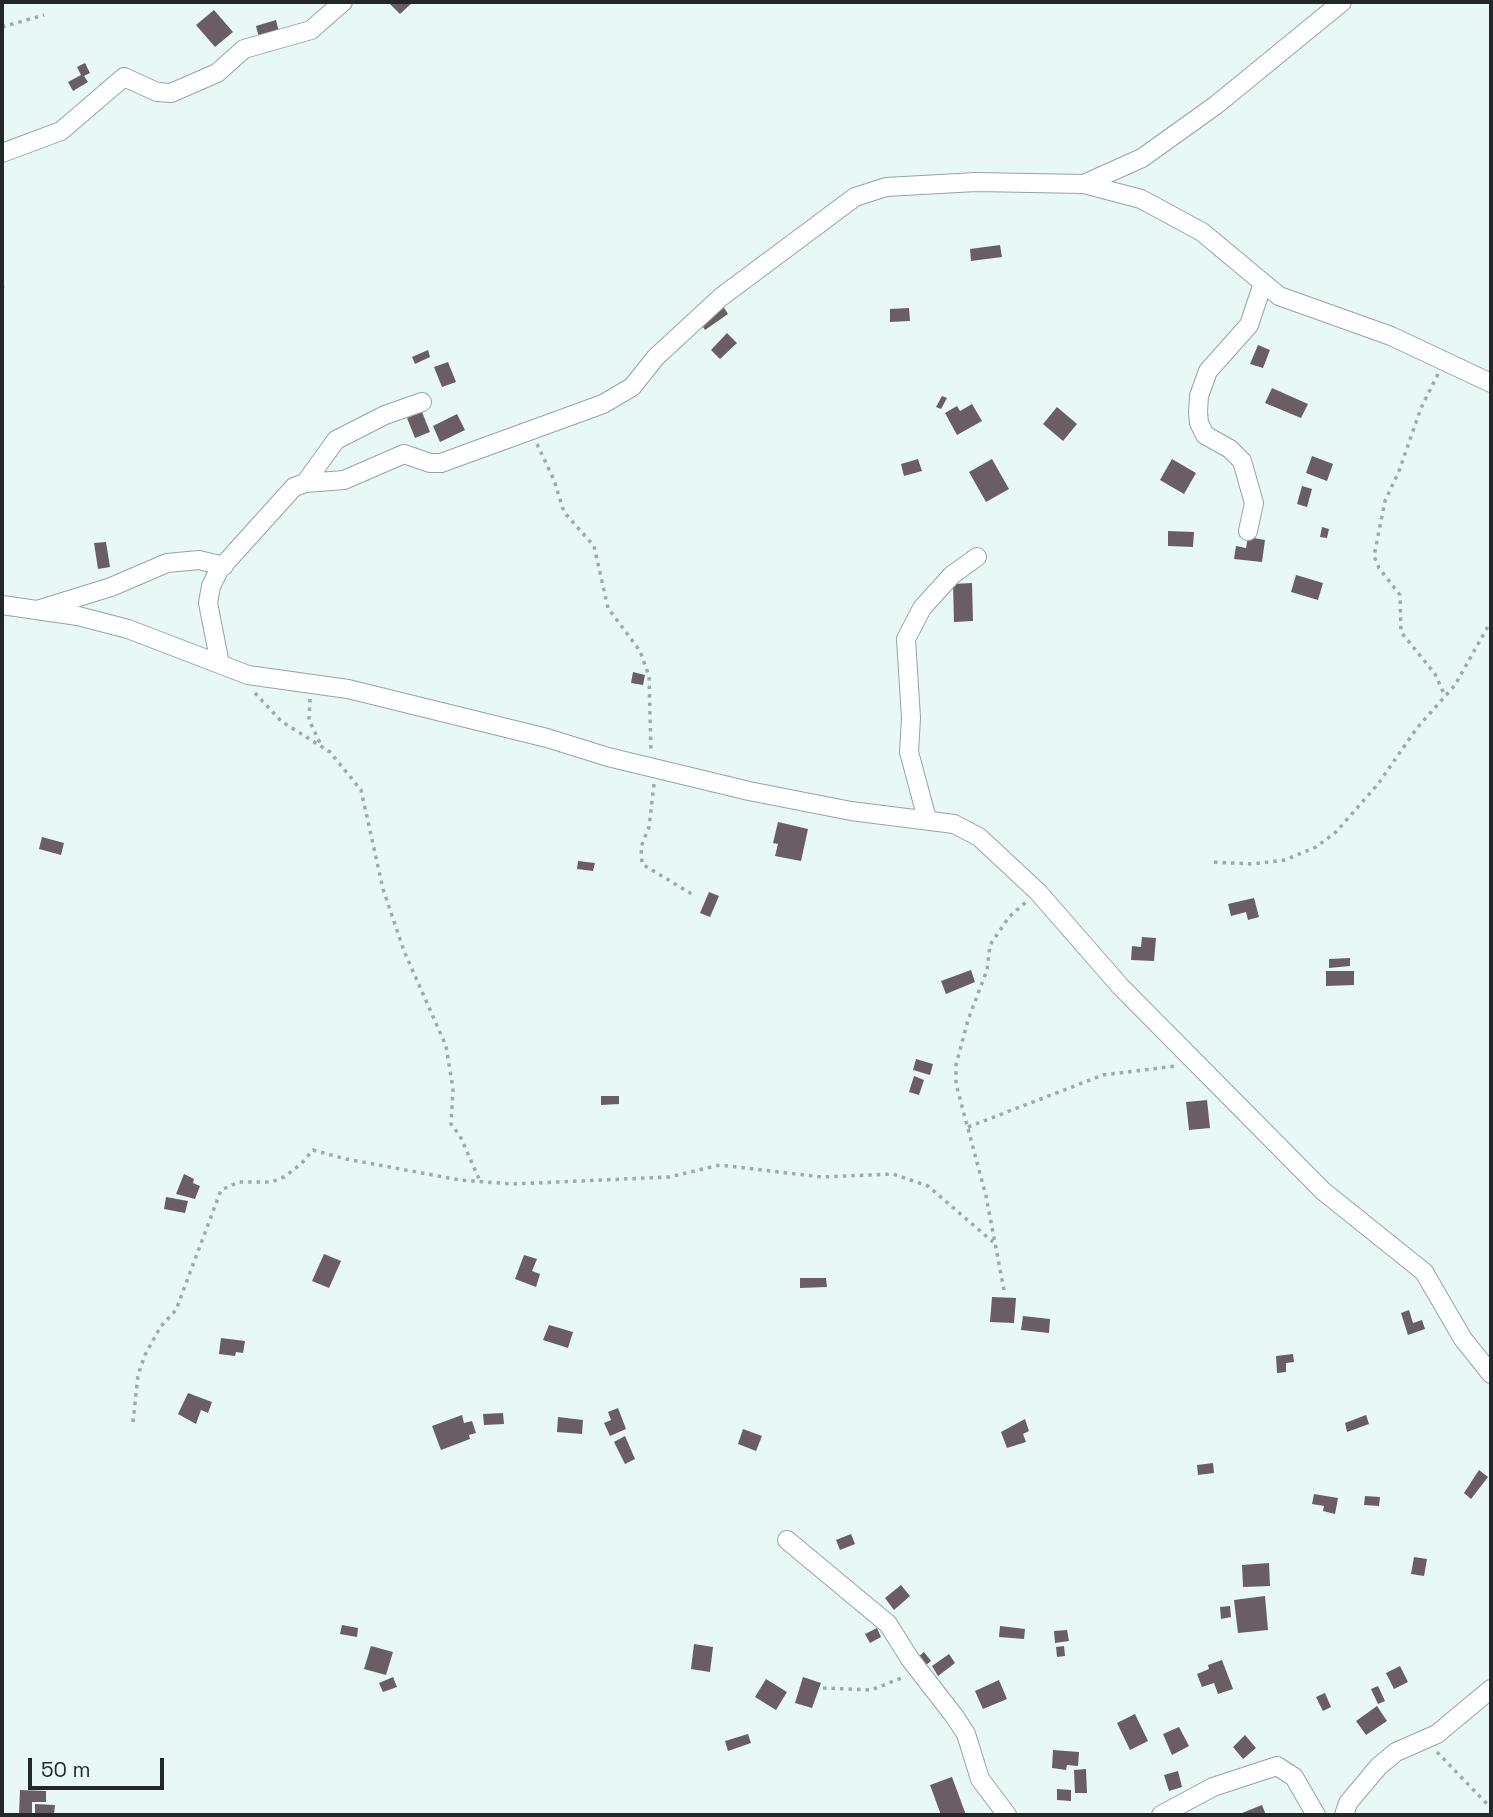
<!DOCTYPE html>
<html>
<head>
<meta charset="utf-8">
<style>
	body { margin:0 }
	#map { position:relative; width:1493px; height:1817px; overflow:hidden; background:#e8f8f7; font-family:"Space Grotesk",sans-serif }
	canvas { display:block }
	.frame { position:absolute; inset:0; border:4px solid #222828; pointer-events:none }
	.scale { position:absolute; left:28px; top:1758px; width:136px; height:32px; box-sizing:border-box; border:4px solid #222828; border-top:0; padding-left:9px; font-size:21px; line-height:24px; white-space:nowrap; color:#222828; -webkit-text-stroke:5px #e8f8f7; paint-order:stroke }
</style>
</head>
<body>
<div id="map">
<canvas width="1493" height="1817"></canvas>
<div class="frame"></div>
<div class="scale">50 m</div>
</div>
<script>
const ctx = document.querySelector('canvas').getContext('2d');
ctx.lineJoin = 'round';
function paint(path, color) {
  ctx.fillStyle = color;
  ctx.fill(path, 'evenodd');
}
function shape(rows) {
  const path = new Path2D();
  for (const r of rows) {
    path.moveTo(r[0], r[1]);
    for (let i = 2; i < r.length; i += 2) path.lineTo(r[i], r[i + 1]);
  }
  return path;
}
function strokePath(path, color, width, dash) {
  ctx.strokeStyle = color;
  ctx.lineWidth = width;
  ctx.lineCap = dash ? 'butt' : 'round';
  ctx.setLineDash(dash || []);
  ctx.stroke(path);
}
paint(shape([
	[388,2,413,2,400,14],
	[214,10,233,32,215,47,196,25],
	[276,20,279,32,259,38,256,26],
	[85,63,90,73,84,76,88,82,73,91,68,82,81,75,77,67],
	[1000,245,1002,257,971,261,970,249],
	[723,306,728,314,705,330,700,322],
	[909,308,910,321,890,322,890,309],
	[727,333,737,343,720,359,711,350],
	[1258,345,1270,350,1263,368,1250,364],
	[428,350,430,357,415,364,412,357],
	[448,362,456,382,442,387,434,367],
	[1272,388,1308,404,1301,418,1265,403],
	[942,396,947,398,941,409,936,407],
	[972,404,982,421,957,435,945,413,957,406,960,411],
	[1057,407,1077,424,1063,441,1043,424],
	[422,412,430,432,415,438,407,418],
	[457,414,465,430,440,442,433,426],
	[1312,456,1333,464,1327,481,1306,473],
	[918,459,922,471,904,476,901,464],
	[992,459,1009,489,986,502,969,472],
	[1172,459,1196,473,1184,494,1160,480],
	[1302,486,1312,489,1307,507,1297,504],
	[1322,527,1329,529,1327,538,1320,537],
	[1168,531,1194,532,1193,547,1168,546],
	[1248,537,1265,540,1262,562,1234,559,1236,546,1246,548],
	[106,542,110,567,98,569,94,543],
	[1296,575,1323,583,1318,600,1291,592],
	[972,583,973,621,954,622,953,584],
	[633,672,645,675,643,685,631,683],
	[778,822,808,829,801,861,775,856,778,844,773,843],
	[42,837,64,843,61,855,39,849],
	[578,861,595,863,593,871,577,869],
	[709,892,719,896,710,917,700,913],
	[1254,898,1259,917,1248,920,1246,912,1231,916,1228,904],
	[1142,937,1156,938,1154,961,1131,960,1132,946,1141,947],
	[1350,958,1350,966,1329,968,1329,959],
	[971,970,975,982,946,994,941,981],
	[1326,971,1354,971,1354,985,1326,986],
	[916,1059,933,1064,930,1075,913,1070],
	[914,1076,924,1080,919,1095,909,1092],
	[601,1096,619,1096,619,1104,601,1105],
	[1207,1100,1210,1128,1189,1130,1186,1102],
	[184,1174,194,1179,193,1183,200,1186,195,1199,176,1194],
	[166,1197,188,1201,185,1213,164,1209],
	[324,1254,341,1261,329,1288,312,1281],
	[524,1255,537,1259,532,1271,540,1274,536,1287,515,1279],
	[800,1278,826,1278,827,1287,800,1288],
	[992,1297,1016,1298,1014,1323,990,1322],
	[1409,1310,1413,1323,1422,1320,1425,1329,1408,1335,1401,1313],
	[1023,1316,1050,1319,1049,1333,1021,1330],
	[549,1325,573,1332,568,1348,543,1340],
	[221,1338,245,1341,243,1353,236,1352,235,1356,219,1354],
	[1293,1354,1294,1362,1286,1363,1286,1372,1277,1373,1276,1356],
	[188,1393,212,1402,208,1413,201,1410,196,1424,178,1414],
	[618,1408,626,1429,610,1436,604,1423,611,1420,608,1412],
	[503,1413,504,1424,484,1425,483,1414],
	[462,1415,464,1423,472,1421,476,1433,469,1435,470,1439,441,1450,432,1426],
	[1366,1415,1369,1424,1347,1432,1345,1423],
	[558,1417,583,1420,582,1434,557,1432],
	[1025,1419,1029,1431,1023,1434,1026,1442,1007,1448,1001,1432],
	[743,1429,762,1436,756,1451,738,1444],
	[625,1436,635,1459,625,1464,614,1442],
	[1213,1463,1214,1473,1198,1475,1197,1465],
	[1479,1470,1488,1477,1471,1499,1464,1493],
	[1314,1494,1338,1498,1335,1514,1323,1511,1324,1506,1312,1504],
	[1365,1496,1380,1497,1379,1506,1364,1505],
	[851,1534,855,1544,840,1550,836,1540],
	[1414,1557,1427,1559,1424,1576,1411,1574],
	[1269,1563,1270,1586,1243,1587,1242,1565],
	[901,1585,910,1596,894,1610,885,1598],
	[1265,1596,1268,1630,1238,1633,1234,1600],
	[1230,1606,1231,1617,1221,1619,1220,1607],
	[342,1625,358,1628,357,1637,340,1634],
	[1000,1626,1025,1629,1024,1639,999,1637],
	[877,1628,881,1637,870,1643,865,1634],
	[1067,1630,1069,1641,1055,1643,1054,1631],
	[694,1644,713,1647,710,1672,691,1669],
	[371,1646,393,1652,386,1675,364,1669],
	[1064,1646,1065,1656,1057,1657,1056,1647],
	[924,1652,931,1661,925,1666,918,1657],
	[949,1654,955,1663,938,1676,932,1666],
	[1222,1660,1233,1689,1218,1694,1214,1683,1202,1687,1197,1674,1209,1669,1208,1665],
	[1400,1666,1408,1682,1394,1689,1386,1673],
	[393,1677,397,1687,383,1692,379,1683],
	[803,1677,821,1683,812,1708,795,1703],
	[766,1679,787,1692,776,1710,755,1697],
	[999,1680,1007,1699,983,1709,975,1691],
	[1378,1686,1385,1701,1378,1704,1371,1689],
	[1325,1693,1331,1707,1323,1711,1316,1697],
	[1377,1706,1387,1721,1366,1735,1356,1721],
	[1135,1714,1148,1741,1130,1750,1117,1723],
	[1179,1727,1189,1746,1172,1755,1163,1734],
	[748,1734,751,1743,728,1751,725,1741],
	[1245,1735,1256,1748,1243,1759,1233,1747],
	[1053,1750,1079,1752,1078,1766,1067,1765,1066,1770,1052,1768],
	[1086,1769,1087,1793,1075,1793,1074,1770],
	[1178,1771,1182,1787,1169,1791,1164,1775],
	[952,1777,966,1815,941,1815,930,1785],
	[1057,1789,1071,1790,1071,1801,1057,1800],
	[20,1790,46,1791,46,1802,32,1802,32,1815,19,1815],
	[35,1804,55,1805,54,1815,35,1815],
	[1262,1805,1266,1815,1243,1815,1242,1813]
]), '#6a5e64');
const street = shape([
	[2,153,61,131,124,77,157,92,171,93,217,73,244,49,311,30,343,2],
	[1084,184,1142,158,1216,105,1342,2],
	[305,483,336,440,385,415,422,402],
	[1248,531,1254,503,1242,461,1230,449,1205,435,1199,423,1198,412,1199,396,1208,371,1249,325,1263,283],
	[2,605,78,616,128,629,248,675,348,689,547,738,608,757,749,791,851,811,954,824,979,837,1038,892,1120,986,1323,1191,1424,1272,1463,1339,1491,1374],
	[40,609,111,587,167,563,199,560,224,566],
	[220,664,208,603,211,586,219,570,294,487,305,483,344,480,404,454,430,463,441,463,603,404,632,387,656,357,721,297,855,197,886,187,976,182,1084,184,1141,199,1202,232,1279,296,1391,336,1491,383],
	[927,819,909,752,911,718,906,639,922,608,952,575,977,557],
	[787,1540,888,1624,910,1659,955,1717,966,1734,980,1779,1007,1815],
	[1161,1815,1213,1787,1277,1766,1294,1777,1316,1815],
	[1344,1815,1348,1803,1379,1766,1396,1752,1437,1734,1491,1689]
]);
strokePath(street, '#95a4a3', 20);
strokePath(shape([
	[2,27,44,15],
	[2,285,3,288],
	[1438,374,1421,408,1399,471,1385,501,1374,556,1379,568,1400,595,1401,632,1435,674,1445,696],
	[537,444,554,480,564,512,594,546,608,608,640,651,649,676,651,752],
	[255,693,281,721,330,752,361,790,383,889,404,951,446,1046,453,1089,451,1124,460,1136,480,1181],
	[310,699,309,720,321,745],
	[654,784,649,827,641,847,642,864,695,896],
	[1214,862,1252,864,1285,860,1316,847,1336,832,1378,784,1417,728,1455,685,1491,621],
	[968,1127,1103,1075,1176,1066],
	[1004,1290,986,1196,956,1084,956,1065,968,1020,987,970,990,945,1009,917,1026,902],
	[133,1422,138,1375,145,1355,161,1326,176,1310,221,1190,239,1182,271,1182,284,1177,301,1164,313,1150,346,1159,460,1180,512,1184,669,1177,720,1165,822,1177,893,1174,928,1186,993,1242],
	[823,1688,871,1690,904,1677],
	[1437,1752,1491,1808]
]), '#9fabaa', 3.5, [3.5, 5]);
strokePath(street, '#fff', 18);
</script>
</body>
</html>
